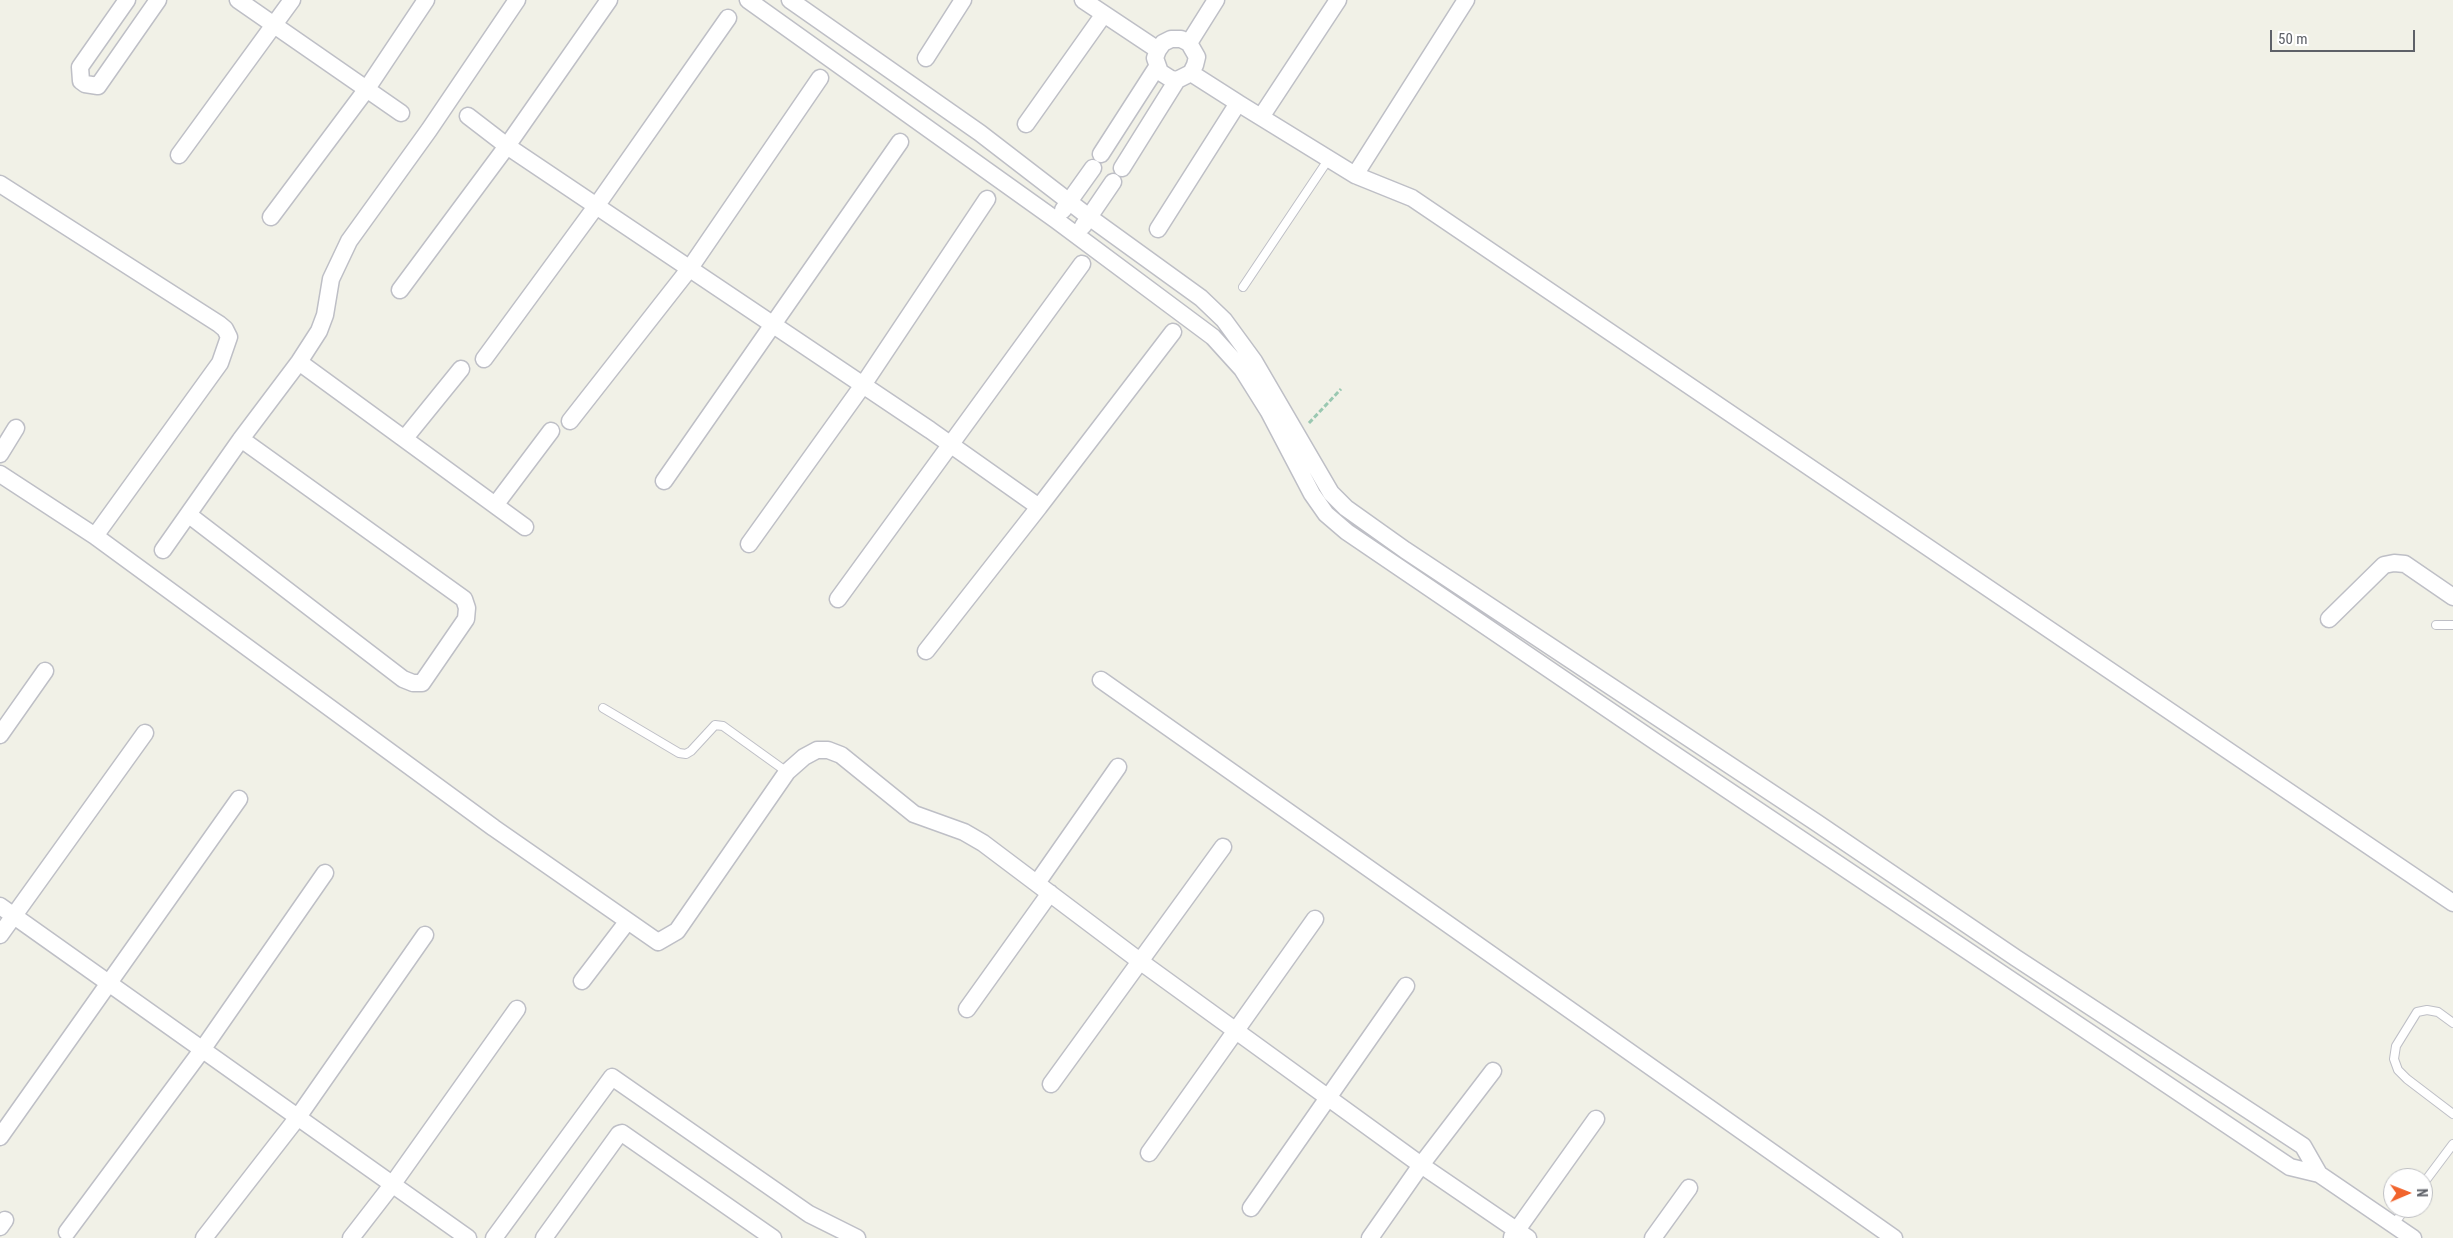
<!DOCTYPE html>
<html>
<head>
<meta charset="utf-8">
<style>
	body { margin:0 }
	#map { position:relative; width:2453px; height:1238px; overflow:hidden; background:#f1f1e7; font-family:"Roboto Condensed",sans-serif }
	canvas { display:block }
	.north { position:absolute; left:2383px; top:1168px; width:50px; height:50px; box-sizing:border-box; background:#fff; border:1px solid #bfc0c3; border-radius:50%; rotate:89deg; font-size:14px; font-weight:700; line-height:20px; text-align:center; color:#5e6168 }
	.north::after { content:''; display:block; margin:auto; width:18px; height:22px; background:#f1642d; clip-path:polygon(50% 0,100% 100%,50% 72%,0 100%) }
	.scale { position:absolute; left:2270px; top:30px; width:145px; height:22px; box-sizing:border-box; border:2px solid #5e6168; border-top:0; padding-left:6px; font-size:15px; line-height:18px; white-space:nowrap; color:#5e6168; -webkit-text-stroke:4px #fff; paint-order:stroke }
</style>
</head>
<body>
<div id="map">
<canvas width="2453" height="1238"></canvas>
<div class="north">N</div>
<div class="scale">50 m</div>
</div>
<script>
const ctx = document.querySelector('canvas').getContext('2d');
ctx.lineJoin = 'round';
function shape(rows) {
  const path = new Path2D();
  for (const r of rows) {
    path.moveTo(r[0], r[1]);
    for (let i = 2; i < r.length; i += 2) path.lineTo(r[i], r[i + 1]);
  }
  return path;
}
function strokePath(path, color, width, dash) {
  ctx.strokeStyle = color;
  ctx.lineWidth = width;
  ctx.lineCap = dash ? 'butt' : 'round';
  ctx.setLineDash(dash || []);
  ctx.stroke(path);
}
const service = shape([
	[1243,287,1328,160],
	[2436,625,2453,625],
	[603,708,679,753,686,754,691,751,715,725,723,726,787,772],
	[2453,1023,2438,1012,2427,1010,2417,1012,2396,1046,2394,1059,2398,1070,2407,1079,2453,1114],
	[2423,1184,2453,1144],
	[2393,1225,2406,1208]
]);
const minor = shape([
	[127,0,80,67,81,81,85,84,98,86,158,0],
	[238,0,401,113],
	[609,0,507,146,930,430,1039,507,1173,332],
	[748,0,1056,220,1213,337,1242,369,1269,412,1312,494,1326,514,1347,532,1656,742,2290,1167,2319,1174,2413,1238],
	[790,0,980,133,1089,217,1201,298,1224,320,1254,361,1331,493,1346,508,1405,550,1817,823,2016,958,2303,1146,2319,1174],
	[1083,0,1158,50],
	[1189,43,1216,0],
	[926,58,963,0],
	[1238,103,1355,175,1412,198,2453,903],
	[1261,117,1338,0],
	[1026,124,1104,14],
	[1101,154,1157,67],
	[179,155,292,0],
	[1122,168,1177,80,1191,73,1195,65,1197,57,1189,43,1181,39,1171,39,1163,43,1158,50,1155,58,1160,72,1171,79,1177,80],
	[1355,175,1466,0],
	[0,184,219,324,225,329,229,337,220,363,95,536],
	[1063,210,1093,168],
	[271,217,366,90,426,0],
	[1083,226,1113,182],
	[1158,229,1238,103,1191,73],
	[400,290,507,146,468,116],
	[484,359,597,205,728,18],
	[299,362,525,527],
	[570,421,690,268,820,78],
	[405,438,461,369],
	[0,454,16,428],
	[0,474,95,536,494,828,658,942,677,931,787,772,804,757,817,750,828,750,841,755,914,814,964,832,983,843,1141,962,1421,1165,1528,1238],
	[664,481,900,142],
	[496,504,551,431],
	[189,515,403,679,413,683,422,683,466,619,467,608,464,599,241,439],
	[749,544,863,385,987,199],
	[163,550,241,439,299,362,319,331,325,315,331,279,349,241,429,130,517,0],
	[838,599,1082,264],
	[2329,619,2384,565,2394,563,2405,564,2453,597],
	[926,651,1039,507],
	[1101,680,1894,1238],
	[0,735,45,671],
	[1037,883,1118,767],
	[0,906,468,1238],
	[0,935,145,733],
	[582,981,627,922],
	[967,1009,1050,893],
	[1051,1084,1223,847],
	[0,1137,239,799],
	[1149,1153,1315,919],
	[1251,1208,1406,986],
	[0,1227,5,1220],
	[67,1232,202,1050,325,873],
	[1512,1237,1596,1119],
	[204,1238,298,1117,425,935],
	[351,1238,392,1185,517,1009],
	[494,1238,612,1077,809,1214,857,1238],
	[544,1238,619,1134,622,1133,773,1238],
	[1370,1238,1421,1165,1493,1071],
	[1653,1238,1689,1188]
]);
strokePath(service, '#bebfc6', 10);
strokePath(minor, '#bebfc6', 19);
strokePath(shape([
	[1309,423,1341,389]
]), '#9ac8b1', 3, [5, 2.5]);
strokePath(service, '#fff', 8);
strokePath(minor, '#fff', 16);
</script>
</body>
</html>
